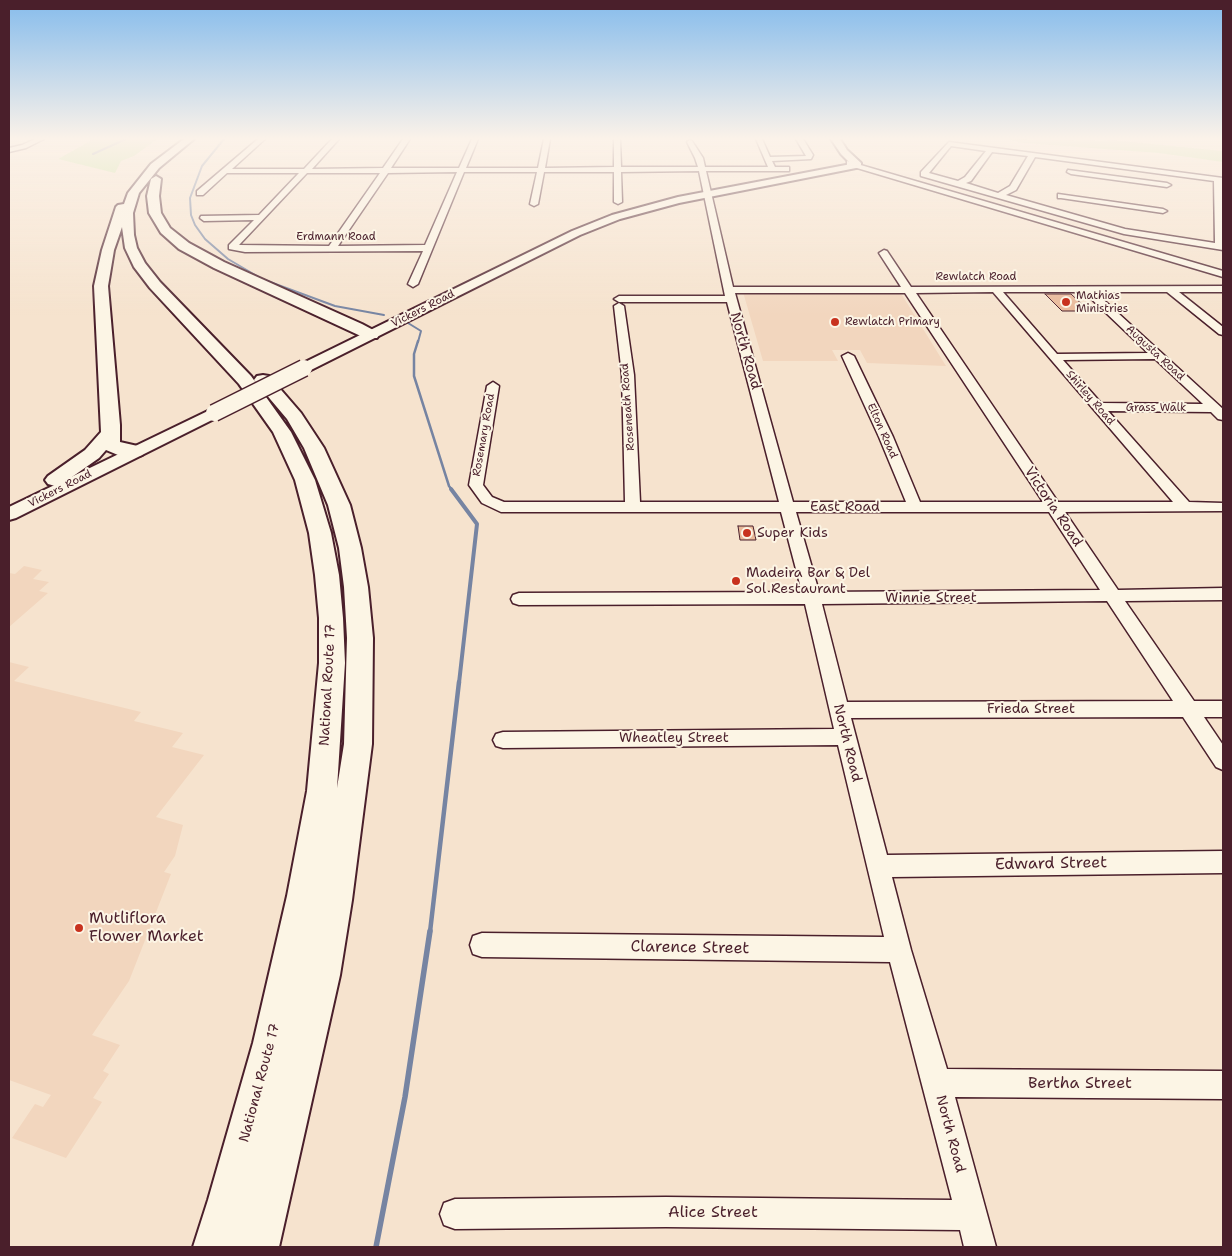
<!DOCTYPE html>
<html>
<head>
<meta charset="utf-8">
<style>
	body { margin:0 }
	#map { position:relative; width:1232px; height:1256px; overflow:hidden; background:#f6e3ce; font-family:"Shantell Sans",sans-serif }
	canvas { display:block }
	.frame { position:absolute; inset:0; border:10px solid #4a1f2b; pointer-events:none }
</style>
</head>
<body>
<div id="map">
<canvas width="1232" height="1256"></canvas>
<div class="frame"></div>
</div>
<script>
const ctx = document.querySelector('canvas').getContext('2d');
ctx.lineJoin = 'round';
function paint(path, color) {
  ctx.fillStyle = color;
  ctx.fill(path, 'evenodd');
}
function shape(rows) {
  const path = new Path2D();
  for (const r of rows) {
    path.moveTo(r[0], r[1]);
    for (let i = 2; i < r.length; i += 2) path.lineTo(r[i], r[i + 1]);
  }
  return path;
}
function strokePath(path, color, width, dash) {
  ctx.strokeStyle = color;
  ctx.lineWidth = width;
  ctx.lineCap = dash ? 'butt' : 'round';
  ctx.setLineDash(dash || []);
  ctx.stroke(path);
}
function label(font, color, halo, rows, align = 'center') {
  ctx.font = font + ' "Shantell Sans",sans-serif';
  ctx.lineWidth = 4;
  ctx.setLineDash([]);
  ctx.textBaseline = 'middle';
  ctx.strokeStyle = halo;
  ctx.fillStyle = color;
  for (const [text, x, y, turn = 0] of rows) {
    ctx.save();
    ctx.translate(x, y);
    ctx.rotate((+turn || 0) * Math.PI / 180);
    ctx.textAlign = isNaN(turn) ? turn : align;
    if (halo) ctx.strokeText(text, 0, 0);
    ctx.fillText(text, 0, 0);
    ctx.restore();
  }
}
paint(shape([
	[743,292,893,292,902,295,946,366,867,363,860,350,832,350,838,361,763,361],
	[24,566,42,570,33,579,49,582,39,591,48,593,9,627,9,573,15,574],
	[9,662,29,667,14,681,141,712,134,721,183,733,172,747,204,755,156,817,183,825,175,856,164,872,171,874,129,981,92,1035,120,1045,103,1071,109,1074,93,1098,102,1102,66,1158,12,1138,35,1104,43,1107,51,1095,9,1080]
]), '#f2d6be');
paint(shape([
	[94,139,157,139,134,156,121,161,115,173,58,159],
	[1005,139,1122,141,1223,151,1223,162,1159,153,1023,143]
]), '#c4e39b');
strokePath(shape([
	[224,139,202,166,190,198,191,215,195,225,205,239,228,259,262,279,335,306,384,315],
	[93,154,126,139],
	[408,323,421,331,418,342]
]), '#7684a2', 2);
strokePath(shape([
	[418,341,414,354,414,376,449,486,452,490]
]), '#7684a2', 2.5);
strokePath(shape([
	[451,489,477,524,459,683]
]), '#7684a2', 4);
strokePath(shape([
	[430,932,459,682]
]), '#7684a2', 4.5);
strokePath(shape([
	[376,1247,405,1097,430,931]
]), '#7684a2', 5.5);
const building = shape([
	[1045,294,1071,294,1089,311,1062,311,1045,294],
	[738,526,753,526,756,540,740,540,738,526]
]);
paint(building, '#e9b99a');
strokePath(building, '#4a1f2b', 1);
const minor = shape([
	[35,139,44,139,26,148,9,152,9,148,22,145,35,139],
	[258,139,265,139,232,169,304,169,332,139,339,139,312,169,383,168,403,139,410,139,391,168,459,168,472,139,478,139,466,168,538,168,544,139,550,139,545,168,614,167,614,139,620,139,621,167,698,167,695,158,687,142,690,140,692,141,703,158,705,167,768,167,756,139,762,139,770,157,806,156,796,139,803,139,813,155,811,159,772,161,775,167,789,167,789,171,706,171,733,287,901,287,879,253,884,250,887,251,911,287,1223,286,1223,292,1179,292,1223,327,1223,335,1219,334,1167,292,1095,292,1223,409,1223,420,1218,419,1211,412,1108,411,1189,502,1223,503,1223,511,1065,512,1118,590,1223,588,1223,600,1125,601,1194,701,1223,701,1223,717,1204,717,1223,745,1223,770,1216,767,1183,717,851,718,887,855,1223,851,1223,873,892,877,911,950,947,1069,1223,1071,1223,1099,955,1097,996,1247,964,1247,960,1230,666,1227,455,1229,444,1225,440,1214,444,1203,455,1199,666,1197,952,1200,890,962,482,957,473,954,470,945,473,936,482,933,884,937,838,745,503,748,496,746,493,740,496,734,503,732,834,729,805,604,519,605,513,603,511,599,513,595,519,593,802,592,781,512,501,512,482,503,469,485,487,386,493,382,499,386,483,485,492,497,504,502,625,502,622,375,614,306,619,303,624,306,634,375,640,502,779,502,727,302,619,302,614,299,619,296,725,296,699,171,621,172,622,202,618,204,614,202,614,172,544,172,538,204,534,206,530,204,537,172,464,172,418,284,413,287,408,284,423,251,245,252,229,249,229,245,254,220,204,221,200,218,201,216,259,215,299,173,227,173,203,195,197,195,197,191,258,139],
	[457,172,425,245,338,246,388,173,457,172],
	[307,173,380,173,329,246,239,245,307,173],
	[993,292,1173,502,1058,502,916,293,993,292],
	[1003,292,1084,292,1148,353,1057,354,1003,292],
	[735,293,905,293,1043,502,920,502,893,437,854,356,848,353,842,356,879,437,906,502,793,502,735,293],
	[1155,359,1203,404,1101,403,1063,360,1155,359],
	[796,512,1049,512,1100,590,819,592,796,512],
	[1107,601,1173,701,847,702,822,604,1107,601],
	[949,142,1223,178,1223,250,1124,234,921,176,921,172,949,142],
	[951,146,986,151,965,177,958,181,929,173,951,146],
	[992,152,1028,156,1010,186,998,193,966,183,971,181,992,152],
	[1035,157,1214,181,1215,243,1125,229,1006,195,1016,190,1035,157],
	[847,161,1223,271,1223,277,847,165,847,161],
	[1068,170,1167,183,1171,185,1167,187,1071,174,1067,172,1068,170],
	[1058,194,1163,209,1167,211,1163,213,1061,198,1058,198,1058,194]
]);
const major = shape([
	[831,139,840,139,847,150,861,163,861,167,679,203,620,219,580,235,309,371,299,371,296,368,299,365,572,231,612,215,678,197,851,164,841,154,831,139],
	[214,408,220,410,222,413,220,416,16,518,9,520,9,507,214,408]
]);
const highway = shape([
	[184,139,194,139,159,168,139,193,133,213,134,235,137,248,145,263,160,282,251,376,291,432,315,480,331,533,339,575,343,618,345,663,337,788,344,744,347,638,344,587,339,548,328,505,304,448,287,419,254,380,257,376,263,375,269,376,301,413,324,448,350,505,361,548,368,587,373,638,372,744,352,900,340,975,279,1247,193,1247,208,1200,253,1043,287,896,307,791,319,663,319,618,315,575,309,533,295,480,273,432,239,384,150,288,134,267,125,248,122,227,114,250,108,286,120,425,120,442,142,447,145,451,142,455,135,457,118,455,106,450,99,458,62,484,55,486,48,484,45,480,48,476,85,450,101,432,94,286,102,250,116,207,118,205,124,204,128,193,151,164,184,139],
	[156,176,161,179,159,196,161,213,170,228,189,243,224,262,362,324,377,332,379,335,377,338,365,338,214,268,179,249,161,233,149,213,147,196,151,179,156,176]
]);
strokePath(minor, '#4a1f2b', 3);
strokePath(major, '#4a1f2b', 4);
strokePath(highway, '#4a1f2b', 4);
paint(minor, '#fcf5e5');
paint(major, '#fcf5e5');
paint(highway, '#fcf5e5');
const majorBridge = shape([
	[214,413,304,368]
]);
strokePath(majorBridge, '#4a1f2b', 19, []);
strokePath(majorBridge, '#fcf5e5', 16);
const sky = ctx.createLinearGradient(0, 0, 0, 315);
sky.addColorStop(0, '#86bcec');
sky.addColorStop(0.44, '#fbf2e9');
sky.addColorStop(1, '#fbf2e900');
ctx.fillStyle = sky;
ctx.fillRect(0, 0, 1232, 315);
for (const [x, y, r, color] of [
	[1066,302,5,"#c8321e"],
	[835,322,5,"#c8321e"],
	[747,533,5,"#c8321e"],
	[736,581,5,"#c8321e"],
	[79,928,5,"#c8321e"]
]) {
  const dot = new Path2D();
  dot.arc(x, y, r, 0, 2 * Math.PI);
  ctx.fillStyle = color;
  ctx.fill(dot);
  strokePath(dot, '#fcf5e5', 2);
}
label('11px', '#4a1f2b', '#fcf5e5', [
	["Erdmann Road",336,237],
	["Rewlatch Road",976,277],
	["Vickers Road",423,309,-27],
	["Augusta Road",1155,353,43],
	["Shirley Road",1090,398,49],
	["Roseneath Road",628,407,-94],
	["Grass Walk",1156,408],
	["Elton Road",882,431,66],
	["Rosemary Road",484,435,-80],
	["Vickers Road",60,489,-27]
]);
label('11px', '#4a1f2b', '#fcf5e5', [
	["Mathias",1076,296],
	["Ministries",1076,309],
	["Rewlatch Primary",845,322]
], 'left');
label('14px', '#4a1f2b', '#fcf5e5', [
	["North Road",745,351,74],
	["East Road",845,507],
	["Victoria Road",1053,507,56],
	["Winnie Street",931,598],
	["National Route 17",328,685,-87],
	["Frieda Street",1031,709],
	["Wheatley Street",674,738],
	["North Road",847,743,76],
	["National Route 17",260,1083,-75],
	["North Road",950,1134,75]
]);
label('14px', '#4a1f2b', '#fcf5e5', [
	["Super Kids",757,533],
	["Madeira Bar & Del",746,573],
	["Sol Restaurant",746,589]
], 'left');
label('16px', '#4a1f2b', '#fcf5e5', [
	["Edward Street",1051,864,-1],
	["Clarence Street",690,948,1],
	["Bertha Street",1080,1084],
	["Alice Street",713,1213]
]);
label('16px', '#4a1f2b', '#fcf5e5', [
	["Mutliflora",89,919],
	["Flower Market",89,937]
], 'left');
</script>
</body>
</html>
